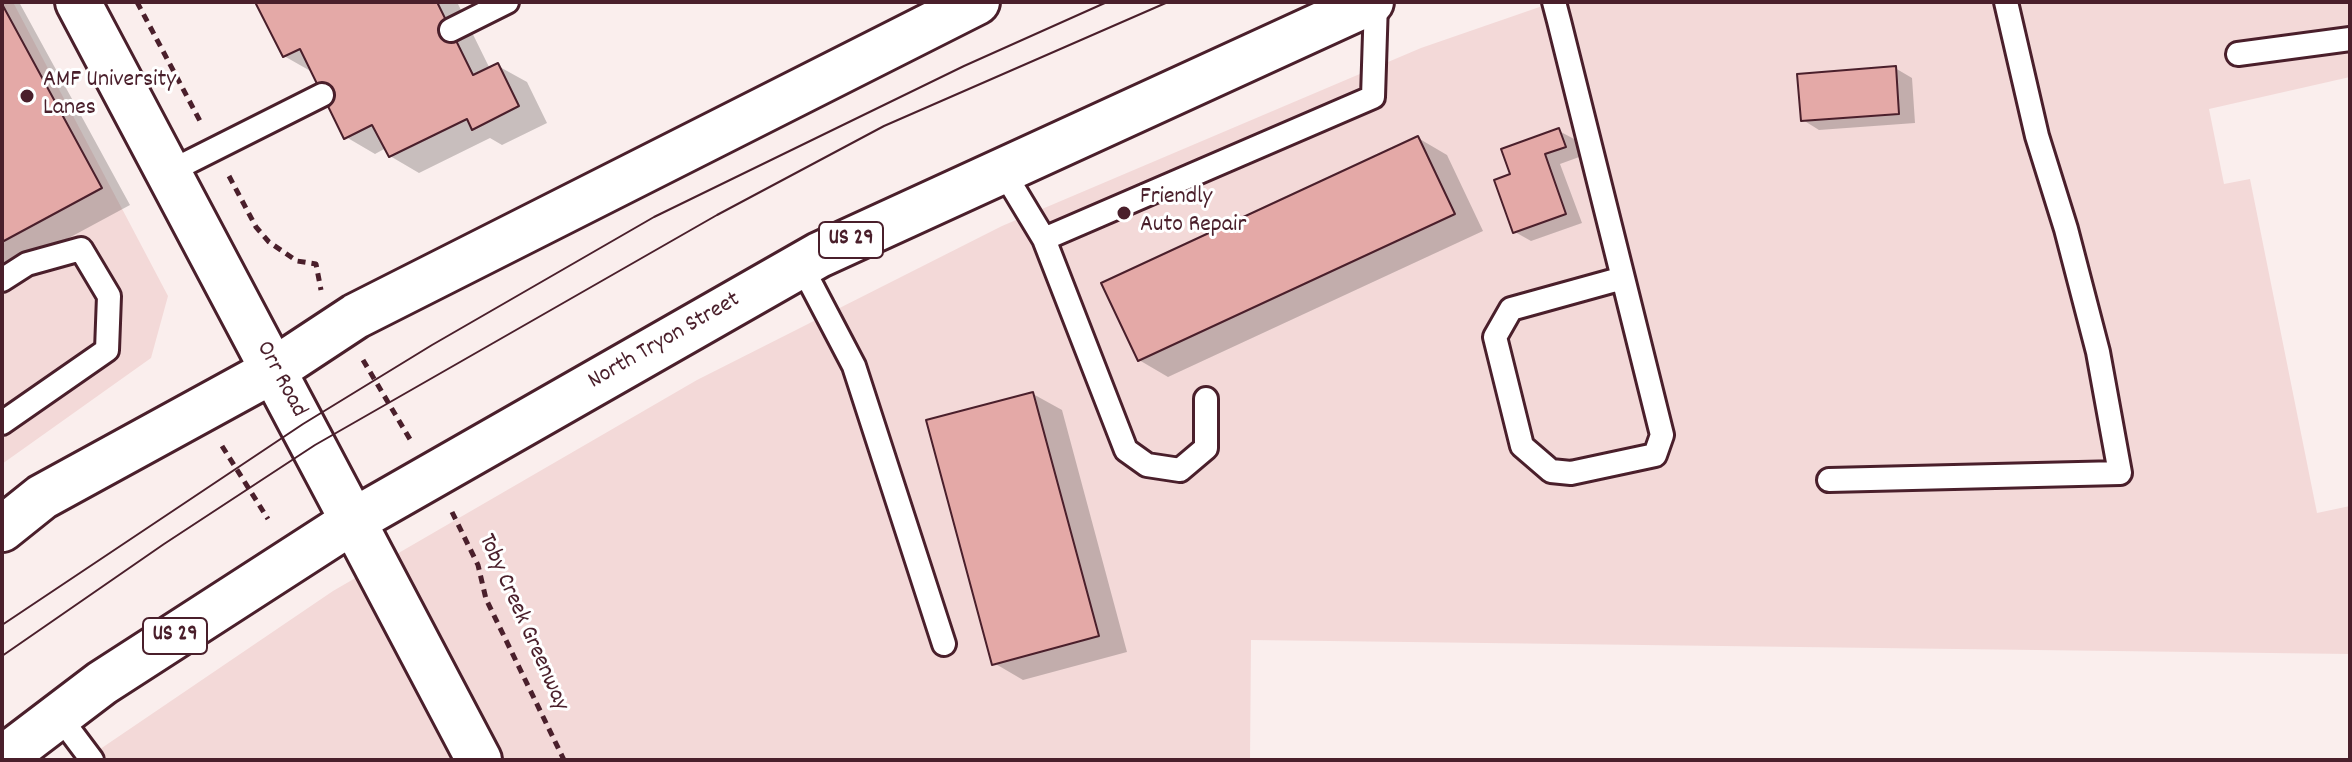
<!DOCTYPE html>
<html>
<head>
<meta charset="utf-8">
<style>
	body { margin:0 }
	#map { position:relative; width:2352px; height:762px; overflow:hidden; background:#faeeed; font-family:Dekko,sans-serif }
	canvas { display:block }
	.frame { position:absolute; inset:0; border:4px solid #4a1f2b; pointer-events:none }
</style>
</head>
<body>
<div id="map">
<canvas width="2352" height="762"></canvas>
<div class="frame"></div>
</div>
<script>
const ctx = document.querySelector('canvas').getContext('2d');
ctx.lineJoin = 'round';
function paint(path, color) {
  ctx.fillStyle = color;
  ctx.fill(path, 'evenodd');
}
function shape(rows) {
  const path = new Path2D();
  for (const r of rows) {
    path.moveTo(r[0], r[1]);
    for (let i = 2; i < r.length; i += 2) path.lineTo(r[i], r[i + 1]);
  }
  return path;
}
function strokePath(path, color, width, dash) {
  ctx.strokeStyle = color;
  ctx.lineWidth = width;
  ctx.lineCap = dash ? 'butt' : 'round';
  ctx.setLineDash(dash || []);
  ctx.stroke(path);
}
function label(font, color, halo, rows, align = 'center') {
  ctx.font = font + ' Dekko,sans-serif';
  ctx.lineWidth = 6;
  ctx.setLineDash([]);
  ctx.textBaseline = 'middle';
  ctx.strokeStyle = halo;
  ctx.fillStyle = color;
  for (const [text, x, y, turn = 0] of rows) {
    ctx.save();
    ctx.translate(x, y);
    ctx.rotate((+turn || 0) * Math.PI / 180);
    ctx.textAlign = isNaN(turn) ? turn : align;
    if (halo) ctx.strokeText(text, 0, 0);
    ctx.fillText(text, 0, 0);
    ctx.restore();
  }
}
paint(shape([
	[2,2,13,2,168,296,151,358,2,464],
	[1554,2,2350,2,2350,77,2209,109,2224,184,2250,179,2317,513,2350,506,2350,654,1251,640,1250,760,84,760,333,591,697,380,1002,226,1421,48]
]), '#f3d9d8');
paint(shape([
	[2,2,19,2,130,205,2,274],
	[257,2,462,2,458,4,490,69,498,66,527,82,547,123,502,145,490,138,419,173,390,156,386,148,375,154,346,137,314,73,284,56],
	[1895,68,1912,78,1915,123,1819,130,1803,120],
	[1559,131,1576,140,1582,156,1560,164,1582,223,1531,241,1515,232,1512,176],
	[1418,138,1447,155,1483,231,1168,377,1139,360],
	[1033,394,1062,410,1127,652,1023,680,994,663]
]), '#0003');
const building = shape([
	[255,2,437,2,473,75,498,63,519,106,472,130,467,119,389,157,372,125,344,139,300,49,283,57,255,2],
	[2,4,102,188,2,242,2,4],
	[1896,66,1899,114,1801,121,1797,74,1896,66],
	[1559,128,1566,147,1545,154,1566,214,1513,233,1494,180,1510,174,1501,149,1559,128],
	[1418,136,1455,214,1138,361,1101,283,1418,136],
	[1033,392,1099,636,992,665,926,420,1033,392]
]);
paint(building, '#e4a9a7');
strokePath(building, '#4a1f2b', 2);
const lane = shape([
	[1554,2,1559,21,1623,278,1662,435,1655,455,1571,473,1551,471,1522,446,1495,337,1511,309,1623,278],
	[451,30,507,2],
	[2238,54,2350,39],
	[1003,171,1044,239,1373,97,1376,2],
	[169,172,322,95],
	[1044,239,1126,450,1147,465,1180,470,1206,448,1206,399],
	[801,265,854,366,944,644],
	[2,280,27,264,81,249,109,296,107,350,2,423],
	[1829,480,2120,473,2098,352,2066,229,2037,136,2006,2],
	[59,716,92,760]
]);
const street = shape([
	[353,521,479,760]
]);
const secondary = shape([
	[78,2,353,521]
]);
const primary = shape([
	[2,529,42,497,274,370,356,316,977,2],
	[2,759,102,683,353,521,819,255,1371,2]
]);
strokePath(lane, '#4a1f2b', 28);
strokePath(street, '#4a1f2b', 50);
strokePath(secondary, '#4a1f2b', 50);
strokePath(primary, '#4a1f2b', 50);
strokePath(shape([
	[137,2,200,121],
	[229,176,256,227,269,242,297,261,316,264,321,290],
	[363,360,411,441],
	[222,446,268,519],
	[452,512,478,565,486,599,564,760]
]), '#4a1f2b', 5, [8, 6]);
strokePath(lane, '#fff', 22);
strokePath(street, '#fff', 44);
strokePath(secondary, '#fff', 44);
strokePath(primary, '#fff', 44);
strokePath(shape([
	[2,625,303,424,432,345,654,217,964,66,1107,2],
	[2,656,164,544,315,445,717,215,884,126,1168,2]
]), '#4a1f2b', 2);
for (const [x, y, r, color] of [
	[27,96,8,"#4a1f2b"],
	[1124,213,8,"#4a1f2b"]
]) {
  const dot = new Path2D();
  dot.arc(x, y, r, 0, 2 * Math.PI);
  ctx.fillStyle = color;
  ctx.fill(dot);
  strokePath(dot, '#fff', 3);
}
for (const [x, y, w] of [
	[851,240,64],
	[175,636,64]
]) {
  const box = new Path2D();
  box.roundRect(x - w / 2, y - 18, w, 36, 6);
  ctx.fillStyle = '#fff';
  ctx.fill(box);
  strokePath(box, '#4a1f2b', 2);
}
label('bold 22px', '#4a1f2b', null, [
	["US 29",851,240],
	["US 29",175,636]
]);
label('24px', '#4a1f2b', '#fff', [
	["AMF University",43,82],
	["Lanes",43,110],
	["Friendly",1140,199],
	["Auto Repair",1140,227]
], 'left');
label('24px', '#4a1f2b', '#fff', [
	["North Tryon Street",665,342,-30],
	["Orr Road",280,380,62],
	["Toby Creek Greenway",522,623,66]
]);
</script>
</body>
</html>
